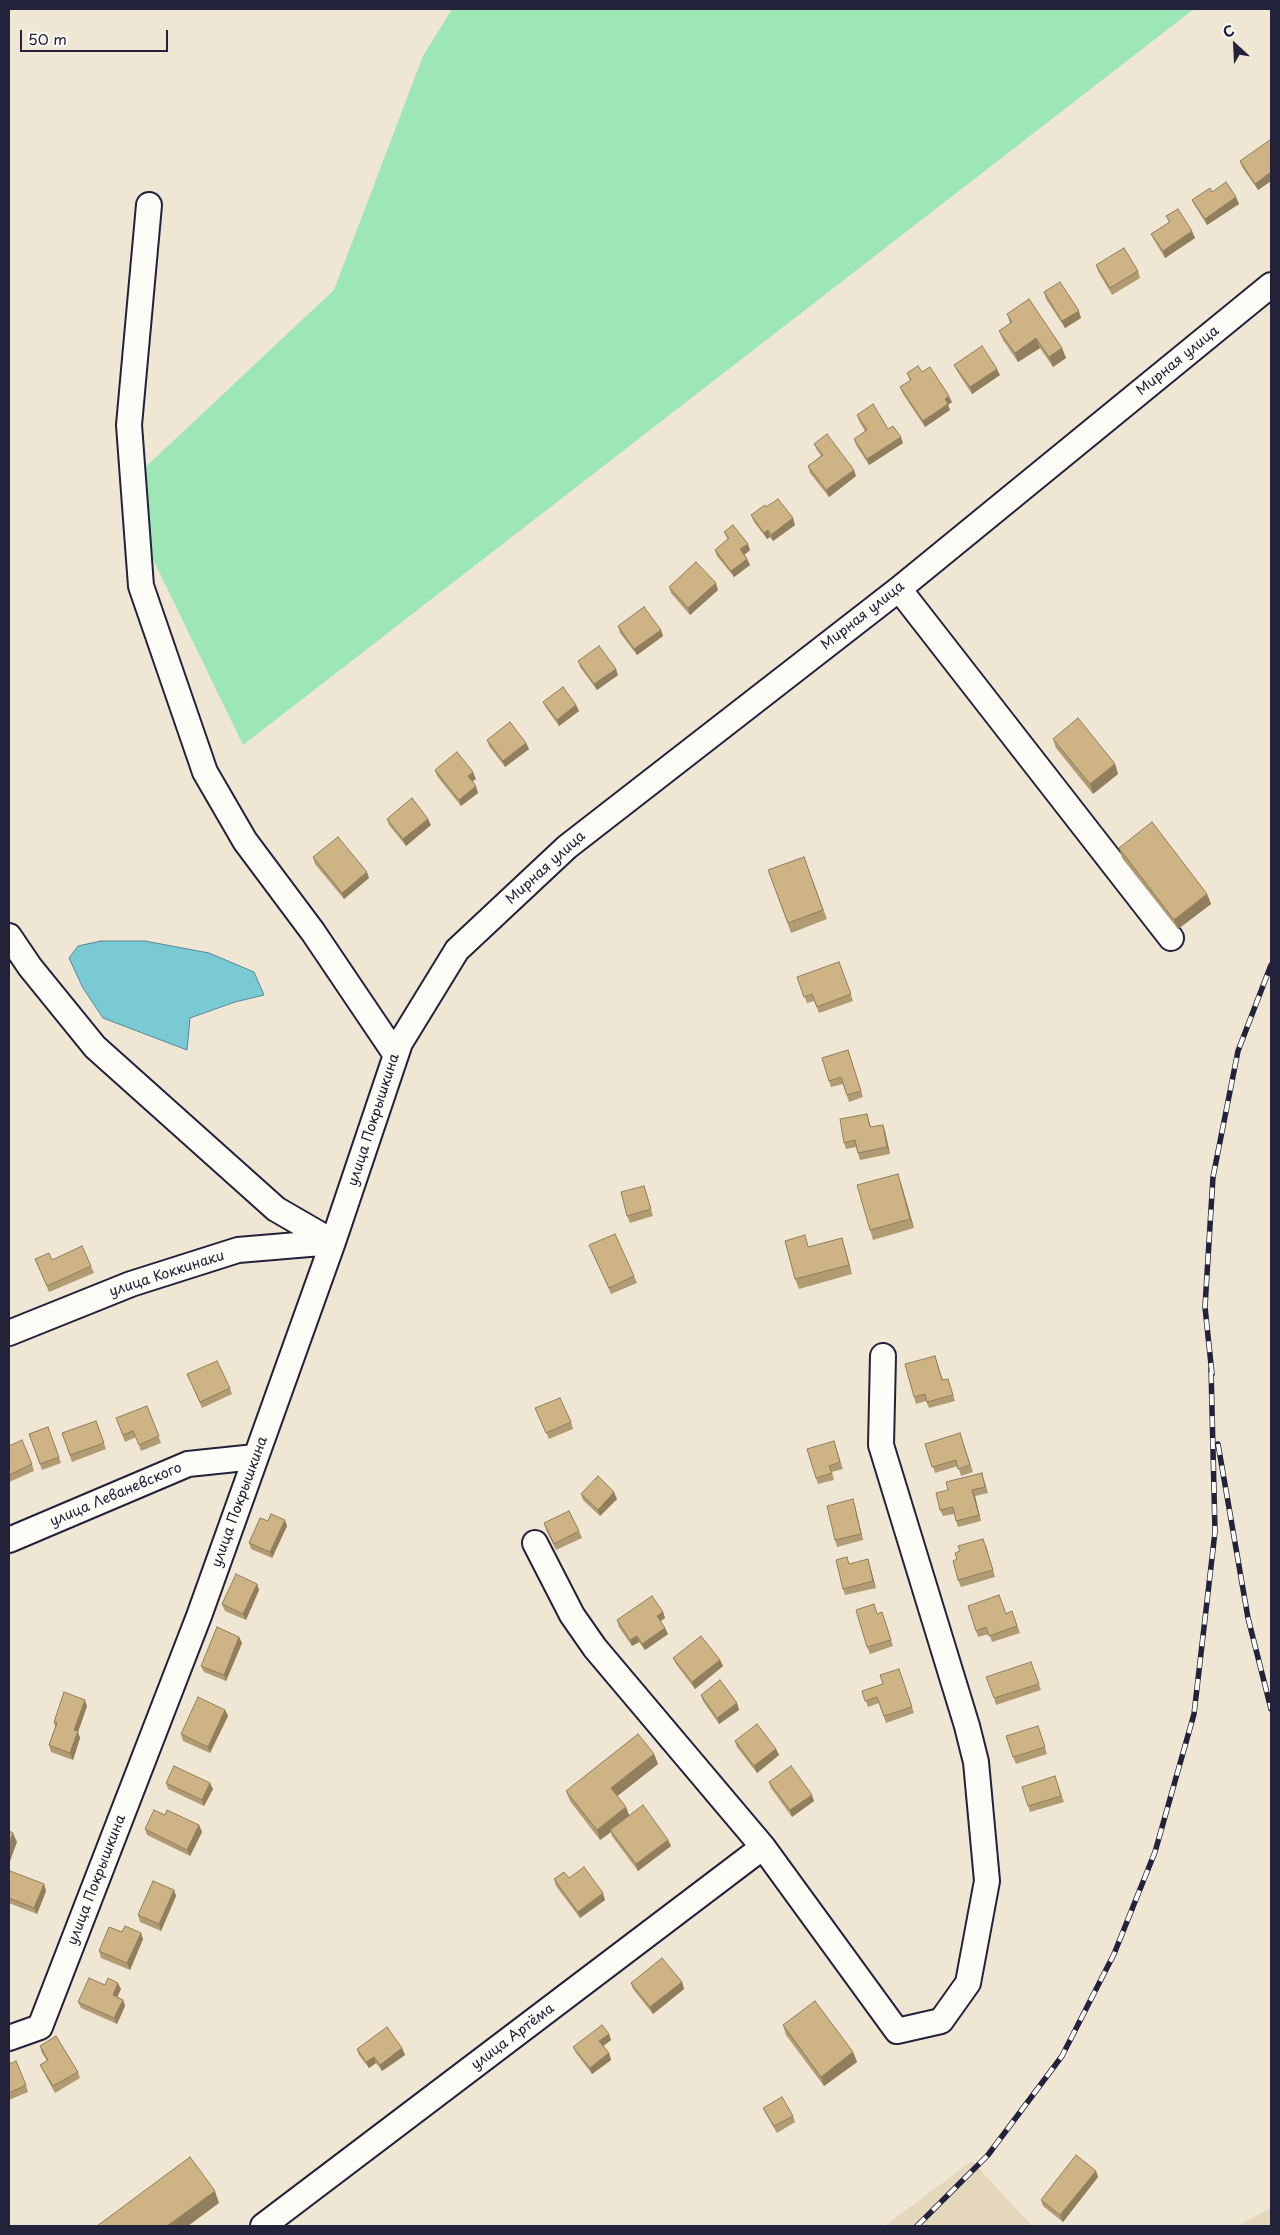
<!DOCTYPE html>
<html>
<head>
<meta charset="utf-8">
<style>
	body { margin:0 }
	#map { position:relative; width:1280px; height:2235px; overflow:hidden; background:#efe6d4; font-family:"Playpen Sans",sans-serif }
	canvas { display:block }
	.frame { position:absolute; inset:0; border:10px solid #22223b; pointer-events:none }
	.north { position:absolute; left:1210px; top:20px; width:50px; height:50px; -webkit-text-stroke:4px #fdfcf7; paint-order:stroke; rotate:335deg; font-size:14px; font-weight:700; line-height:20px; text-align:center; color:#22223b }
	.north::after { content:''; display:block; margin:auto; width:18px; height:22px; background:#22223b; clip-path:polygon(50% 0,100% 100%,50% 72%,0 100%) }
	.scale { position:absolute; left:20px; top:30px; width:148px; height:22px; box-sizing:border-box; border:2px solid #22223b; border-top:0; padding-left:6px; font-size:15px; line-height:18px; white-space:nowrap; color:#22223b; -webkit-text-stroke:4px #fdfcf7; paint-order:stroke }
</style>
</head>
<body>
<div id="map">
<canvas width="1280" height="2235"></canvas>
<div class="frame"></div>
<div class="north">С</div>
<div class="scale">50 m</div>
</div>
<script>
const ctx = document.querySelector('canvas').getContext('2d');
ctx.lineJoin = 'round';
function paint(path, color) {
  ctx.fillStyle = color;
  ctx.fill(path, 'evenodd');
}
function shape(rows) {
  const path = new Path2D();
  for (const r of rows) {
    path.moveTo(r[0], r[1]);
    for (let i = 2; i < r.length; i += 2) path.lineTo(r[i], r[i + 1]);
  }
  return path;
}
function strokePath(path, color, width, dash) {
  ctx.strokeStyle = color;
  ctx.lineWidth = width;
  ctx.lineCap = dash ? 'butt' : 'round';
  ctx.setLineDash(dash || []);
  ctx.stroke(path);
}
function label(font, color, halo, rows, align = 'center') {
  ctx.font = font + ' "Playpen Sans",sans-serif';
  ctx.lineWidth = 5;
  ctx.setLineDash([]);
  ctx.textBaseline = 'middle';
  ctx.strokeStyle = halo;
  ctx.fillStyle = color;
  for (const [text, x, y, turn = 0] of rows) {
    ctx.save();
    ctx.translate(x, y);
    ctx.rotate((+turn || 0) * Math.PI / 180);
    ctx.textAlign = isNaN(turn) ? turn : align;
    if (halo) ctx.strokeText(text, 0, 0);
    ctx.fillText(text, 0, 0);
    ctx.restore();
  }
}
paint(shape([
	[972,2161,1032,2226,885,2226],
	[1271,2208,1271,2226,1237,2226]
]), '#e5d7bc');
paint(shape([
	[452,9,1194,9,243,745,120,491,334,290,423,56]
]), '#9de6b5');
const water = shape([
	[101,941,145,941,209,953,254,972,264,995,235,1002,190,1018,187,1050,103,1018,83,988,69,958,78,946,101,941]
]);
paint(water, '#7acad4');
strokePath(water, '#578797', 1);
const minor = shape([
	[149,205,129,425,141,586,205,772,245,841,313,932,396,1055],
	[899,589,1171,938],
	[9,936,30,967,95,1047,276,1209,333,1242],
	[9,1333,131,1284,238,1250,333,1242],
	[9,1540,188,1464,255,1457],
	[535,1543,572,1615,595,1648,763,1847,897,2031,941,2021,968,1983,987,1881,976,1762,967,1726,881,1445,883,1356],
	[9,2038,40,2027,199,1616,333,1242,400,1043,457,950,567,847,899,589,1271,285],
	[263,2226,763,1847]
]);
strokePath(minor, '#22223b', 28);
strokePath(minor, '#fdfcf7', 24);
const rail = shape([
	[1212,1374,1205,1307,1213,1177,1238,1051,1271,965],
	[1218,1444,1248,1618,1271,1709],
	[917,2226,988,2155,1062,2056,1114,1954,1155,1852,1194,1714,1215,1532,1211,1368]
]);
strokePath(rail, '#22223b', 5.5);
strokePath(rail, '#fdfcf7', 4, [11]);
paint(shape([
	[1271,143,1271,181,1258,190,1242,167,1240,161],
	[1212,192,1236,197,1239,204,1207,225,1195,206,1192,200],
	[1166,216,1195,238,1165,258,1154,240,1151,234,1169,222],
	[1096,265,1138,271,1140,278,1112,295,1098,271],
	[1044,292,1081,318,1065,328,1046,299],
	[1007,314,1062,348,1066,358,1053,367,1040,348,1018,362,1003,340,999,331,1010,323],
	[954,365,1000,375,972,394,957,371],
	[922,372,952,402,948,405,950,410,925,427,903,394,900,387,910,381,907,373],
	[857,415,888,429,903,443,869,465,856,445,854,439,865,431,859,421],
	[814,444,856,476,829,497,810,473,808,466,821,456,817,450],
	[766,507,795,525,773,541,770,537,767,539,754,522,751,515],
	[724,532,750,550,744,555,747,559,750,565,734,577,717,556,715,550,728,540],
	[669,587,718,590,690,615,671,593],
	[618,626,661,630,663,636,637,655,620,633],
	[578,661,618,675,597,690,580,667],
	[543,702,576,705,579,711,559,726,546,708],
	[1053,739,1115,764,1118,774,1093,794,1056,748],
	[487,740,526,743,529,749,505,767,489,746],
	[435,770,476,779,472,781,478,793,461,806,437,776],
	[387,819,431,825,406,846,389,825],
	[1119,848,1207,894,1211,904,1178,929,1122,858],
	[313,857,369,878,344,899,315,864],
	[804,857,827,919,791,933,768,870],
	[839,962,853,1001,819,1013,814,1001,807,1003,797,977],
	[848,1050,863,1097,849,1102,843,1084,831,1087,822,1058],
	[867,1114,871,1127,883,1125,885,1131,890,1154,860,1160,856,1147,846,1149,844,1143],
	[901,1183,914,1228,873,1240,870,1230],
	[646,1192,653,1216,630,1223,627,1216],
	[842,1238,845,1248,852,1274,799,1289,795,1279,809,1247],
	[589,1245,634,1276,637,1283,611,1294],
	[35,1259,52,1260,91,1266,94,1273,49,1292],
	[935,1356,943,1380,948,1379,955,1401,929,1408,926,1401,916,1404,914,1397],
	[187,1374,230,1388,232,1394,202,1408],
	[147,1406,161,1443,141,1451,136,1437,125,1442,116,1418],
	[535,1408,571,1422,573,1429,549,1439],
	[96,1421,106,1449,72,1462,62,1433],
	[48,1427,61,1463,42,1470,29,1434],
	[960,1433,973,1472,961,1476,958,1466,935,1473,925,1444],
	[834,1441,843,1469,832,1472,834,1480,818,1484,816,1478],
	[9,1446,32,1464,34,1471,9,1482],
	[984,1479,988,1493,975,1496,981,1521,958,1527,954,1514,943,1516,940,1510],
	[581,1494,617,1499,600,1516,583,1500],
	[853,1499,855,1506,863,1540,837,1547,835,1540],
	[268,1521,287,1526,272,1558,251,1549,249,1543],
	[544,1523,579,1531,582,1538,556,1550,546,1530],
	[986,1545,995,1577,961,1587,958,1580,957,1559],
	[868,1559,876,1588,845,1595,843,1589],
	[257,1584,259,1590,246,1620,225,1611,222,1604],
	[968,1606,1006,1613,1012,1611,1020,1633,992,1642,989,1634,978,1637],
	[663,1612,665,1618,661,1621,668,1634,645,1650,639,1642,632,1646,619,1627,617,1620],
	[882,1612,893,1646,870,1654,867,1647,878,1614],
	[239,1637,242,1643,226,1681,204,1672,201,1666],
	[673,1658,720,1660,723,1666,695,1689,676,1664],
	[1031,1662,1041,1690,996,1705,994,1698],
	[899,1669,914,1713,886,1723,879,1703,868,1707,862,1691,883,1684],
	[701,1695,737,1703,739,1710,719,1724,703,1701],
	[87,1706,78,1732,80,1738,73,1760,51,1752,49,1745,55,1727,54,1722],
	[225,1710,228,1716,210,1753,183,1741,181,1734],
	[1040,1732,1047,1754,1016,1764,1013,1757],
	[735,1741,776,1749,779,1755,757,1773,737,1747],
	[654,1754,658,1764,617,1796,629,1815,668,1840,671,1846,638,1871,612,1836,611,1832,600,1840,570,1801,566,1791],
	[1055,1776,1064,1802,1030,1812,1028,1806],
	[769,1782,814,1801,792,1817,771,1788],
	[166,1783,213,1789,204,1806,168,1789],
	[199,1825,202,1832,190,1856,147,1835,145,1829],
	[9,1875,44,1884,46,1891,37,1914,9,1903],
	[554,1879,605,1900,580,1918,556,1886],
	[174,1890,176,1896,161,1931,140,1922,138,1915],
	[141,1933,143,1939,130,1970,101,1958,99,1951],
	[682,1982,684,1989,653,2014,633,1989,631,1983],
	[105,1985,121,1989,117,1997,123,2000,125,2006,117,2024,81,2008,78,2002],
	[783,2025,853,2052,857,2062,824,2086,786,2035],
	[611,2040,603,2046,609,2053,611,2060,592,2074,576,2053,573,2047],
	[40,2046,78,2072,80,2078,55,2093,43,2071,40,2065,47,2061,42,2053],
	[402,2048,405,2055,382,2071,376,2063,369,2068,359,2055,357,2049],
	[9,2064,26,2085,28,2092,9,2100],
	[763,2108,793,2116,795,2122,777,2133,766,2114],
	[1096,2171,1098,2177,1063,2222,1043,2206,1041,2200]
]), '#b19b72');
paint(shape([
	[1271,172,1271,181,1258,190,1255,184],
	[1236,197,1239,204,1207,225,1205,219],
	[1192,231,1195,238,1165,258,1163,251],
	[1079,311,1081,318,1065,328,1062,321],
	[1036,338,1040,348,1018,362,1015,353],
	[1062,348,1066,358,1053,367,1049,357],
	[997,369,1000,375,972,394,970,387],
	[949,396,952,402,948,405,950,410,925,427,923,421,945,399],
	[901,437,903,443,869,465,867,459],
	[854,470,856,476,829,497,826,490],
	[793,518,795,525,773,541,771,535],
	[768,530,770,537,767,539,764,533],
	[748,544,750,550,743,556,740,549],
	[747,559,750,565,734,577,731,571],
	[716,583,718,590,690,615,688,608],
	[661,630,663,636,637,655,634,649],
	[616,669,618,675,597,690,594,684],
	[576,705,579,711,559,726,557,720],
	[526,743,529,749,505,767,503,761],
	[1115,764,1118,774,1093,794,1090,784],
	[473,772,476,779,470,783,468,776],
	[476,786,478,793,461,806,459,800],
	[428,819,431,825,406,846,403,839],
	[367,872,369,878,344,899,342,893],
	[1207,894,1211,904,1178,929,1174,920],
	[883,1125,885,1131,890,1154,887,1147],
	[898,1174,901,1183,914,1228,910,1219],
	[842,1238,845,1248,852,1274,849,1265],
	[972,1490,975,1496,981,1521,979,1515],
	[614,1492,617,1499,600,1516,598,1510],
	[853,1499,855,1506,863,1540,861,1534],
	[285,1520,287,1526,272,1558,270,1552],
	[868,1559,870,1566,876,1588,873,1581],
	[257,1584,259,1590,246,1620,243,1614],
	[663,1612,665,1618,659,1622,657,1616],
	[665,1628,668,1634,645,1650,642,1644],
	[637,1636,639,1642,632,1646,630,1640],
	[239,1637,242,1643,226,1681,224,1675],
	[720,1660,723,1666,695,1689,692,1682],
	[85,1700,87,1706,78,1732,80,1738,73,1760,70,1753,74,1730],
	[737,1703,739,1710,719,1724,717,1718],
	[225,1710,228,1716,210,1753,208,1747],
	[776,1749,779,1755,757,1773,754,1766],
	[654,1754,658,1764,615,1798,611,1788],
	[210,1783,213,1789,204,1806,202,1800],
	[812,1795,814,1801,792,1817,790,1810],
	[626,1807,630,1817,610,1830,611,1832,600,1840,597,1830],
	[199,1825,202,1832,190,1856,187,1850],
	[13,1833,17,1842,9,1864,9,1845],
	[668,1840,671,1846,638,1871,636,1864],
	[44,1884,46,1891,37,1914,34,1908],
	[174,1890,176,1896,161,1931,159,1924],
	[603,1893,605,1900,580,1918,578,1912],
	[141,1933,143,1939,130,1970,127,1963],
	[682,1982,684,1989,653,2014,650,2007],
	[118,1983,121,1989,115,2002,113,1995],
	[123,2000,125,2006,117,2024,114,2018],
	[609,2034,611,2040,602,2047,599,2041],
	[402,2048,405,2055,382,2071,380,2065],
	[853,2052,857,2062,824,2086,821,2077],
	[609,2053,611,2060,592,2074,590,2068],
	[374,2057,376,2063,369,2068,366,2062],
	[1096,2171,1098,2177,1063,2222,1060,2215],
	[215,2191,219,2203,188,2226,167,2226]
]), '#907e5c');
const building = shape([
	[1270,140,1271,143,1271,172,1255,184,1240,161,1270,140],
	[1226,182,1236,197,1205,219,1192,200,1210,188,1212,192,1226,182],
	[1178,209,1192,231,1163,251,1151,234,1170,222,1166,216,1178,209],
	[1124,248,1138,271,1110,288,1096,265,1124,248],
	[1060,282,1079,311,1062,321,1044,292,1060,282],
	[1029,299,1062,348,1049,357,1036,338,1015,353,999,331,1012,322,1007,314,1029,299],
	[982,346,997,369,970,387,954,365,982,346],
	[918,366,922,372,930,367,949,396,945,399,948,404,923,421,900,387,911,380,907,373,918,366],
	[873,404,888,429,893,426,901,437,867,459,854,439,867,430,857,415,873,404],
	[827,434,854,470,826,490,808,466,823,455,814,444,827,434],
	[778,499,793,518,771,535,768,530,764,533,751,515,765,505,766,507,778,499],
	[733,525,748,544,740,549,747,559,731,571,715,550,729,538,724,532,733,525],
	[696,562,716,583,688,608,669,587,696,562],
	[644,607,661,630,634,649,618,626,644,607],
	[599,646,616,669,594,684,578,661,599,646],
	[563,687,576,705,557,720,543,702,563,687],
	[1078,718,1115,764,1090,784,1053,739,1078,718],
	[510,722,526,743,503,761,487,740,510,722],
	[457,752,473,772,468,776,476,786,459,800,435,770,457,752],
	[412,798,428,819,403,839,387,819,412,798],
	[1152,822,1207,894,1174,920,1119,848,1152,822],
	[338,837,367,872,342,893,313,857,338,837],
	[804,857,823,910,788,923,768,870,804,857],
	[839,962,851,994,817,1007,812,994,804,997,797,977,839,962],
	[848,1050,861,1091,847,1095,841,1077,829,1081,822,1058,848,1050],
	[867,1114,870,1127,883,1125,887,1147,858,1153,855,1140,844,1143,840,1119,867,1114],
	[898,1174,910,1219,870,1230,857,1185,898,1174],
	[644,1186,651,1209,627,1216,621,1192,644,1186],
	[615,1234,634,1276,609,1288,589,1245,615,1234],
	[805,1235,808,1247,842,1238,849,1265,795,1279,785,1241,805,1235],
	[82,1246,91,1266,47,1286,35,1259,49,1253,52,1260,82,1246],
	[935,1356,942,1380,948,1379,953,1395,927,1402,925,1394,914,1397,905,1364,935,1356],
	[217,1361,230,1388,200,1402,187,1374,217,1361],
	[560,1398,571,1422,546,1433,535,1408,560,1398],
	[147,1406,159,1436,139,1445,133,1431,123,1435,116,1418,147,1406],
	[96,1421,104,1443,70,1455,62,1433,96,1421],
	[48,1427,59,1457,40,1464,29,1434,48,1427],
	[960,1433,970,1465,958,1469,956,1460,932,1467,925,1444,960,1433],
	[22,1440,32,1464,9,1475,9,1446,22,1440],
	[834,1441,840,1462,829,1466,832,1473,816,1478,807,1449,834,1441],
	[982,1473,985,1487,972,1490,979,1515,956,1521,953,1507,940,1510,936,1493,948,1490,946,1482,982,1473],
	[598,1476,614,1492,598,1510,581,1494,598,1476],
	[853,1499,861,1534,835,1540,827,1506,853,1499],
	[569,1511,579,1531,554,1544,544,1523,569,1511],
	[271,1514,285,1520,270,1552,249,1543,260,1518,268,1521,271,1514],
	[983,1539,993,1570,958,1580,953,1561,957,1559,955,1553,960,1551,958,1546,983,1539],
	[847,1557,849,1564,868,1559,873,1581,843,1589,836,1560,847,1557],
	[236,1574,257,1584,243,1614,222,1604,236,1574],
	[999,1595,1006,1614,1012,1611,1017,1626,989,1636,986,1627,976,1631,968,1606,999,1595],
	[652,1596,663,1612,657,1616,665,1628,642,1644,637,1636,630,1640,617,1620,652,1596],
	[874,1604,877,1614,882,1612,891,1640,867,1647,856,1610,874,1604],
	[217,1627,239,1637,224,1675,201,1666,217,1627],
	[701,1636,720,1660,692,1682,673,1658,701,1636],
	[1031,1662,1039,1684,994,1698,986,1677,1031,1662],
	[899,1669,912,1707,884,1716,877,1697,865,1701,862,1691,883,1684,880,1675,899,1669],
	[720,1680,737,1703,717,1718,701,1695,720,1680],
	[64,1692,85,1700,74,1730,78,1731,70,1753,49,1745,57,1723,54,1722,64,1692],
	[198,1697,225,1710,208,1747,181,1734,198,1697],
	[757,1724,776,1749,754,1766,735,1741,757,1724],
	[1038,1726,1045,1747,1013,1757,1006,1736,1038,1726],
	[638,1734,654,1754,611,1788,626,1807,597,1830,566,1791,638,1734],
	[174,1766,210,1783,202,1800,166,1783,174,1766],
	[791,1766,812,1795,790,1810,769,1782,791,1766],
	[1055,1776,1061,1796,1028,1806,1022,1787,1055,1776],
	[643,1805,668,1840,636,1864,610,1830,643,1805],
	[154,1810,165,1815,167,1810,199,1825,187,1850,145,1829,154,1810],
	[9,1831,13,1833,9,1845,9,1831],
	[584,1867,603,1893,578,1912,554,1879,564,1872,569,1878,584,1867],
	[10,1871,44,1884,34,1908,9,1898,9,1875,10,1871],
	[153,1881,174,1890,159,1924,138,1915,153,1881],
	[125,1926,141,1933,127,1963,99,1951,109,1927,122,1932,125,1926],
	[662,1958,682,1982,650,2007,631,1983,662,1958],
	[89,1978,105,1985,108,1978,118,1983,113,1995,123,2000,114,2018,78,2002,89,1978],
	[815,2001,853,2052,821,2077,783,2025,815,2001],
	[602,2025,609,2034,599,2041,609,2053,590,2068,573,2047,602,2025],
	[387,2027,402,2048,380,2065,374,2057,366,2062,357,2049,387,2027],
	[56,2036,78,2072,53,2086,40,2065,48,2060,40,2046,56,2036],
	[16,2061,26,2085,9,2093,9,2064,16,2061],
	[782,2097,793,2116,774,2126,763,2108,782,2097],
	[1076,2155,1096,2171,1060,2215,1041,2200,1076,2155],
	[190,2157,215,2191,167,2226,97,2226,190,2157]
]);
paint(building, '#ceb484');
strokePath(building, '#907e5c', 1);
label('14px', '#22223b', '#fdfcf7', [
	["Мирная улица",1178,361,-39],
	["Мирная улица",863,616,-38],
	["Мирная улица",546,868,-42],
	["улица Покрышкина",374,1120,-72],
	["улица Коккинаки",167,1274,-18],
	["улица Леваневского",116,1495,-23],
	["улица Покрышкина",240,1502,-70],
	["улица Покрышкина",97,1880,-69],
	["улица Артёма",513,2037,-37]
]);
</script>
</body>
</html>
